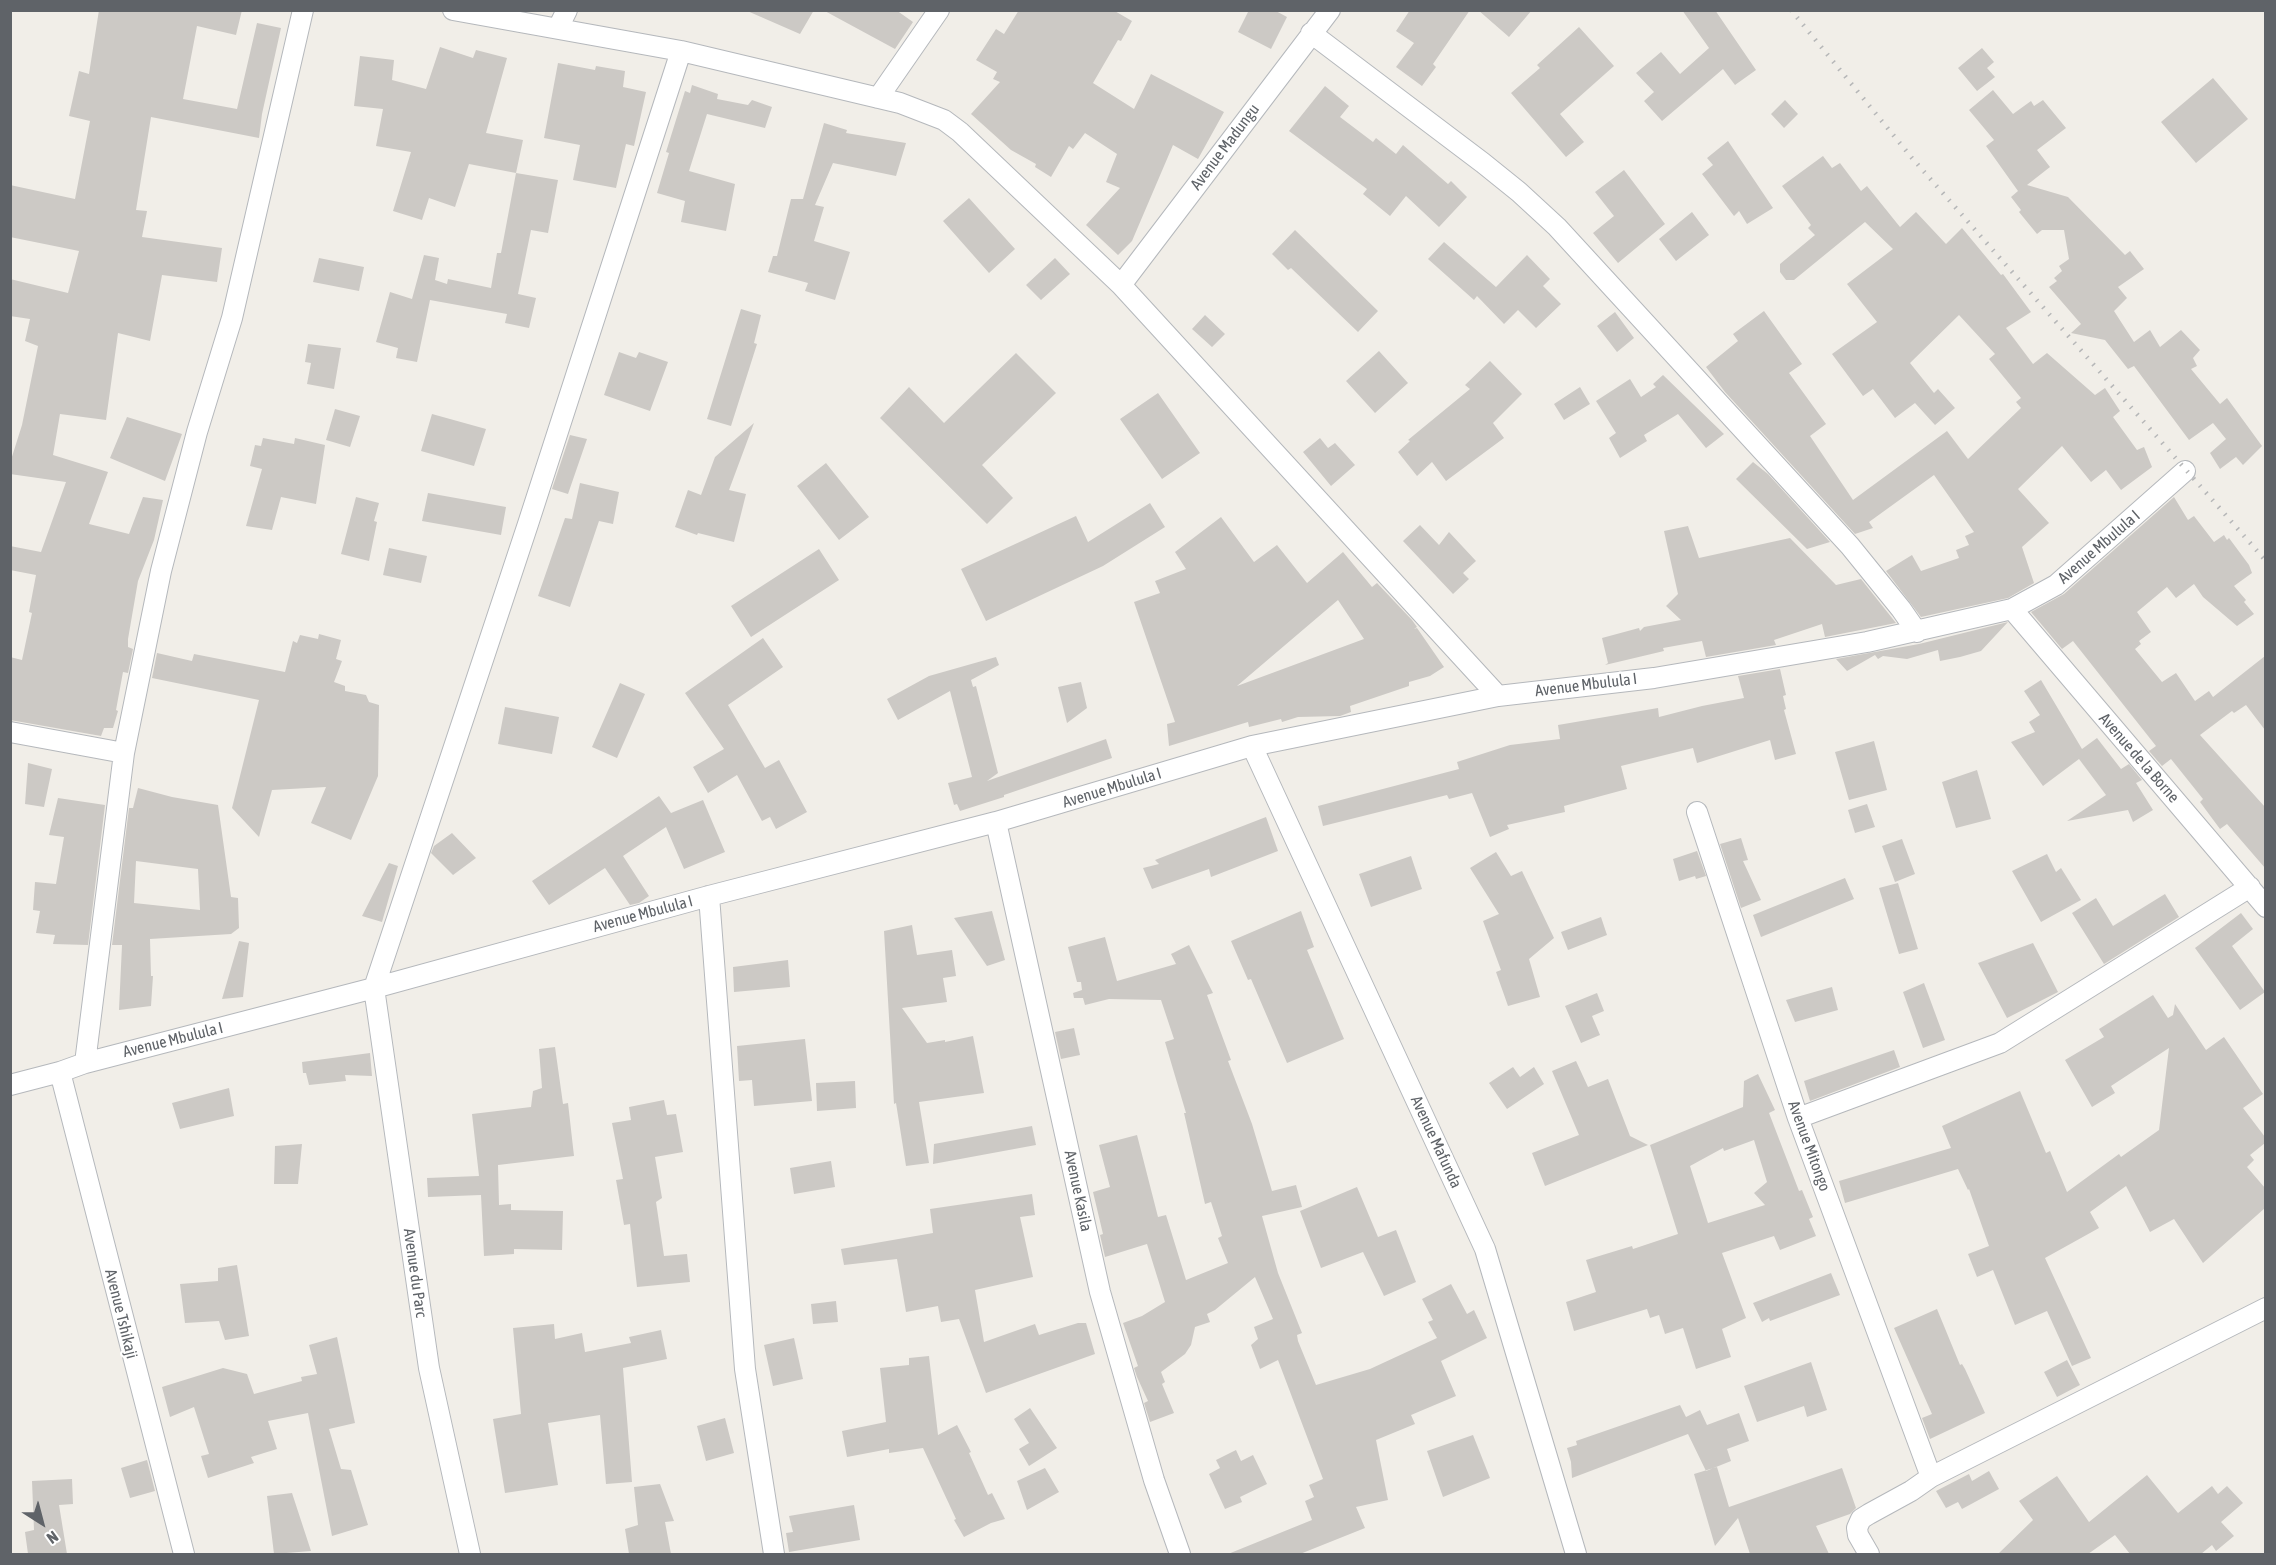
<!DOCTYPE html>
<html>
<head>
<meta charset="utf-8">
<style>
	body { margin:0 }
	#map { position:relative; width:2276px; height:1565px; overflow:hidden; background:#f1eee8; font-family:"Asap Condensed",sans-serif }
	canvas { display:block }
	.frame { position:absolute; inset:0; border:12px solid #5f6368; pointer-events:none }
	.north { position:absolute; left:12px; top:1493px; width:60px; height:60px; -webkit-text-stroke:4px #fff; paint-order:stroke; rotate:144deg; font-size:16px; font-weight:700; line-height:24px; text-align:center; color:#5f6368 }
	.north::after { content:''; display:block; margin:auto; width:21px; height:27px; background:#5f6368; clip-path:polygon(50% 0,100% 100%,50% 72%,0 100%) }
</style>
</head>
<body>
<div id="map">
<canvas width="2276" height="1565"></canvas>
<div class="frame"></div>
<div class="north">N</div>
</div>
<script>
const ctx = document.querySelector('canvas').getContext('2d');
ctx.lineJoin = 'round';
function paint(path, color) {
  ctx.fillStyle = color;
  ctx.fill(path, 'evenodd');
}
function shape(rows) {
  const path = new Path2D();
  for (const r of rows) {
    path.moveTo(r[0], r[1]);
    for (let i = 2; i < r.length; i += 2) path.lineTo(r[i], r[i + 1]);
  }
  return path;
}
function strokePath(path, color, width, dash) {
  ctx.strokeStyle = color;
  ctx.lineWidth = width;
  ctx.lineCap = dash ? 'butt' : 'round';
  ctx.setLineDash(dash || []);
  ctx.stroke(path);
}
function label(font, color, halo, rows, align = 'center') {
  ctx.font = font + ' "Asap Condensed",sans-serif';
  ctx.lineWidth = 4.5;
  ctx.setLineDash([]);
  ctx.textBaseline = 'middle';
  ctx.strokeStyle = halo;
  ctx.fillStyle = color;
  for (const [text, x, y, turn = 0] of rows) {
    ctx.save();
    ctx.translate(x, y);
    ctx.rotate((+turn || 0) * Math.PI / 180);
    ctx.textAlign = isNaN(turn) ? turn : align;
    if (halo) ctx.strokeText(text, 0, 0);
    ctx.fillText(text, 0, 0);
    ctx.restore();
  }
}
paint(shape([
	[99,10,242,10,236,35,197,26,183,99,237,109,257,23,281,28,262,114,259,138,151,117,136,210,147,211,142,237,222,248,217,282,162,275,150,341,118,333,106,420,60,414,53,455,108,472,89,524,129,534,143,497,163,500,154,540,138,581,128,639,128,647,133,649,128,673,123,672,116,710,118,711,113,728,104,728,101,736,10,720,10,657,22,660,32,613,29,612,36,575,10,570,10,546,41,552,66,482,10,474,10,463,22,425,38,346,25,341,30,319,10,316,10,279,68,293,79,251,10,237,10,185,75,199,90,121,69,116,79,71,89,74],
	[745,10,814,10,800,34],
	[823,10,896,10,913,22,895,49],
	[1019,10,1113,10,1132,21,1121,41,1118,40,1093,83,1134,109,1151,74,1224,112,1198,159,1173,145,1132,241,1118,255,1086,225,1120,188,1106,182,1117,154,1085,133,1073,149,1069,146,1051,177,1035,167,1036,164,1011,150,971,114,1000,82,993,79,997,72,976,60,996,29,1004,34],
	[1249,10,1274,10,1287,17,1271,49,1238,32],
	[1410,10,1470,10,1433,64,1436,67,1422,86,1396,67,1414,43,1396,31],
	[1478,10,1532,10,1509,37],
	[1682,10,1715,10,1756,70,1735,85,1723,69,1662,121,1644,101,1654,92,1636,73,1661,52,1680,74,1709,48],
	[1579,27,1614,66,1560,114,1584,142,1566,157,1511,93,1540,68,1537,65],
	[440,47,473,58,476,50,507,58,486,133,523,140,516,173,469,164,455,207,429,198,422,220,393,211,411,152,376,146,383,109,354,106,360,56,394,60,392,80,426,89],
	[1982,48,1994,62,1987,68,1995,77,1977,91,1958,68],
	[558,63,595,70,596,66,625,71,623,87,646,92,634,146,626,144,616,188,573,180,580,145,544,138],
	[2213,78,2248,119,2196,163,2161,122],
	[692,85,718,94,717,99,748,105,752,100,772,107,765,128,707,114,689,171,735,184,726,231,681,222,685,201,657,193,669,153,666,152,685,91,690,93],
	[1325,86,1349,106,1340,117,1373,142,1376,138,1396,154,1403,145,1448,184,1451,181,1467,197,1439,227,1406,196,1390,216,1363,194,1367,189,1289,131],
	[1993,90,2013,114,2031,101,2034,106,2043,100,2066,128,2037,150,2050,167,2027,185,2068,197,2125,255,2130,251,2144,269,2118,287,2127,298,2114,311,2134,342,2150,330,2160,347,2181,330,2200,350,2193,358,2197,366,2191,369,2220,404,2227,398,2262,446,2243,465,2236,457,2220,469,2210,453,2226,439,2213,423,2189,440,2134,366,2128,369,2105,340,2071,333,2081,324,2049,287,2057,281,2054,278,2062,271,2059,266,2069,259,2064,230,2042,230,2037,234,2019,212,2021,210,2011,197,2018,191,1986,146,1994,140,1969,110],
	[1785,100,1798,114,1784,128,1771,114],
	[824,123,847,130,846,133,906,143,896,176,833,163,815,205,824,207,814,241,850,252,835,300,805,291,808,283,768,272,773,256,777,256,791,199,803,199],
	[1728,141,1773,208,1747,224,1739,211,1734,216,1702,174,1713,165,1707,158],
	[1823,156,1832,168,1840,163,1861,191,1867,186,1900,227,1916,212,1946,244,1962,228,2001,275,2003,274,2031,312,2006,328,2033,364,2047,353,2095,395,2105,388,2120,411,2113,417,2137,450,2144,447,2152,467,2121,490,2106,470,2091,482,2062,446,2018,489,2049,523,2022,547,2034,583,2008,598,1921,617,1886,571,1912,555,1921,571,1959,558,1956,550,1969,545,1965,536,1974,532,1934,475,1869,522,1873,528,1855,534,1725,392,1706,367,1738,341,1733,334,1764,311,1802,364,1789,373,1826,424,1810,436,1853,500,1947,431,1968,459,2021,408,2016,402,2021,398,1989,359,1995,354,1959,315,1910,363,1934,393,1938,389,1955,408,1935,425,1915,403,1895,418,1873,389,1863,396,1832,354,1877,322,1847,284,1893,249,1865,222,1794,280,1786,280,1780,272,1780,264,1815,235,1808,228,1811,225,1782,186],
	[1624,170,1665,224,1618,263,1593,233,1614,216,1595,192],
	[516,173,558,180,548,233,531,230,518,294,536,298,529,328,505,323,507,314,430,300,417,362,396,358,398,348,376,342,390,292,412,299,424,255,439,258,435,280,447,284,448,279,491,288,497,253,501,253],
	[969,198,1015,249,989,273,943,221],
	[1692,212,1709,235,1676,261,1659,239],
	[1295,230,1378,311,1358,332,1291,268,1288,270,1272,254],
	[1444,242,1496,287,1527,255,1550,279,1543,286,1561,304,1536,328,1518,310,1504,324,1477,296,1474,300,1428,259],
	[319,258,364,267,359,291,313,282],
	[1055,258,1070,274,1041,300,1026,285],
	[741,309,761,315,754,343,757,344,731,426,707,419],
	[1615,312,1634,338,1617,352,1597,326],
	[1205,315,1225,334,1212,347,1192,329],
	[308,344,341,348,334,389,307,384,311,363,305,362],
	[1379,351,1408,383,1375,413,1346,381],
	[619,352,636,358,639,352,668,362,650,411,604,395],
	[1016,353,1056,393,982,465,1013,498,987,524,880,418,909,387,944,423],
	[1490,361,1522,394,1493,423,1504,438,1446,481,1432,462,1417,476,1398,452,1410,441,1408,440,1470,389,1465,385],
	[1663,375,1724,434,1706,448,1678,414,1644,435,1647,441,1620,458,1609,438,1616,433,1596,401,1630,379,1641,397,1656,387,1653,384],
	[1580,387,1590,404,1564,420,1554,404],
	[1158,393,1200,453,1162,479,1120,419],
	[335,409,360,416,350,447,326,440],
	[432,414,486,429,474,466,421,451],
	[127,417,182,434,165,481,110,458],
	[754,423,729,490,746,494,734,542,698,533,697,535,675,527,688,490,701,495,715,457],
	[570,435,587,439,568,494,552,489],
	[263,438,294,444,295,438,325,445,316,504,281,497,272,530,246,526,262,469,250,466,255,445,261,446],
	[1320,438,1328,448,1335,443,1355,465,1331,486,1303,452],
	[1753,462,1768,474,1830,542,1807,549,1736,479],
	[826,463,869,517,839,540,797,486],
	[580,483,619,492,613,524,599,521,570,607,538,596,565,518,572,519],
	[428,493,506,507,501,535,422,521],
	[356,497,379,503,374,521,377,522,369,561,341,554],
	[2174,497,2188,520,2194,516,2214,542,2224,535,2227,540,2229,538,2249,565,2252,573,2234,586,2246,600,2244,602,2254,614,2237,626,2203,597,2194,584,2176,598,2167,587,2137,612,2151,632,2139,641,2141,644,2135,649,2162,682,2176,673,2195,701,2209,691,2213,697,2265,656,2265,730,2246,705,2234,713,2232,711,2200,735,2265,807,2265,868,2227,824,2220,829,2200,802,2203,799,2171,759,2162,766,2149,751,2156,746,2073,641,2062,649,2031,612,2064,594],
	[1150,503,1165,527,1103,566,986,621,961,569,1076,516,1088,542],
	[1221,517,1254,562,1277,545,1307,583,1343,552,1372,587,1377,583,1412,620,1417,627,1414,629,1417,628,1444,667,1430,676,1409,682,1409,686,1350,706,1351,712,1340,716,1298,717,1282,722,1281,719,1249,727,1248,722,1169,746,1167,724,1175,722,1134,602,1160,593,1155,581,1186,569,1175,552],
	[1338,600,1364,639,1237,686],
	[1420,525,1439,545,1449,532,1476,561,1463,573,1469,579,1453,594,1403,541],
	[1688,526,1699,558,1790,538,1836,585,1861,579,1896,623,1825,637,1822,624,1774,640,1776,645,1706,657,1702,641,1663,648,1664,651,1605,665,1608,663,1602,638,1639,628,1640,631,1644,627,1681,620,1666,606,1678,594,1664,531],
	[389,548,427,556,421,583,383,575],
	[819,549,839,580,751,637,731,606],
	[2008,622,1981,651,1960,657,1940,661,1938,650,1907,659,1883,656,1878,659,1875,655,1847,671,1836,659,1919,644],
	[319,634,341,640,336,659,342,661,334,682,345,686,345,691,366,695,369,702,379,705,378,776,351,840,311,823,326,787,272,790,259,837,232,808,259,700,152,678,157,653,192,661,194,654,285,672,293,641,297,643,300,635,318,639],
	[763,638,783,667,728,705,765,768,779,760,807,812,776,829,770,817,762,821,737,775,708,793,693,767,724,749,685,693],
	[996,657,999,665,971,680,973,687,976,686,998,773,987,781,1106,739,1112,758,1004,795,1004,797,960,811,957,804,954,805,948,783,972,777,950,691,898,720,887,699,929,676],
	[1780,669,1786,695,1783,696,1786,709,1784,710,1796,754,1775,760,1770,740,1697,763,1693,748,1621,766,1627,789,1564,806,1565,812,1507,825,1509,829,1490,837,1472,793,1449,799,1447,795,1323,826,1318,806,1459,769,1457,762,1510,745,1560,739,1558,725,1658,708,1659,717,1702,706,1744,698,1738,676],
	[2041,680,2082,749,2097,738,2121,769,2129,764,2142,780,2136,783,2153,810,2133,822,2128,810,2067,821,2106,795,2079,759,2043,786,2011,742,2035,732,2029,722,2040,715,2024,691],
	[1081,682,1087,708,1067,723,1058,687],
	[620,683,645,694,617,758,592,747],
	[505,707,559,717,552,754,498,744],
	[1874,741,1887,790,1849,800,1835,752],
	[28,763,52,769,44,807,25,804],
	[1977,770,1991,819,1956,828,1942,782],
	[138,788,172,797,218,805,231,897,238,898,239,928,231,934,150,939,151,976,153,976,151,1006,119,1010,122,945,112,945,129,808,133,808],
	[136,861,198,869,200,910,134,903],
	[659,796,671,813,703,800,725,852,684,869,666,827,623,856,649,896,639,903,630,905,605,868,549,905,532,881],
	[58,798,105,805,88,945,53,944,55,935,36,933,40,911,33,910,35,882,56,884,64,837,49,835],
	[1867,804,1875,827,1855,833,1848,810],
	[1266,817,1278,851,1211,877,1209,869,1152,889,1143,868,1159,864,1155,860],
	[452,833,476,858,453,875,431,853,434,846],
	[1741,838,1748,860,1743,861,1761,900,1741,908,1720,844],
	[1902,839,1915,874,1895,882,1882,846],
	[1697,851,1706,876,1696,879,1695,876,1679,881,1673,859],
	[1496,852,1511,876,1522,871,1554,938,1529,959,1540,997,1508,1006,1496,972,1501,970,1483,921,1499,914,1470,868],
	[2047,854,2056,872,2061,868,2081,900,2041,922,2012,871],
	[1411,856,1422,889,1371,907,1359,874],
	[389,863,398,866,382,922,362,916],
	[1845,878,1854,899,1761,937,1753,915],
	[1898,883,1918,949,1899,954,1879,888],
	[2165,894,2179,917,2104,964,2072,913,2096,898,2113,926],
	[992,911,1005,960,987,966,954,918],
	[1301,911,1314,947,1307,950,1344,1039,1287,1063,1251,979,1248,980,1231,941],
	[2241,913,2253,929,2232,946,2265,992,2240,1010,2195,948],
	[1601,917,1607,935,1568,950,1561,932],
	[912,925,917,955,952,950,956,976,943,978,947,1002,902,1008,927,1043,945,1040,945,1042,973,1036,984,1093,919,1102,929,1163,906,1166,896,1103,894,1104,884,931],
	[1105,937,1117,981,1176,964,1171,954,1189,945,1213,993,1207,995,1231,1060,1228,1061,1252,1124,1272,1191,1296,1185,1302,1207,1262,1216,1278,1273,1302,1333,1297,1335,1298,1341,1316,1385,1370,1369,1437,1338,1428,1322,1433,1320,1422,1299,1451,1284,1467,1314,1474,1310,1487,1338,1441,1361,1456,1396,1411,1415,1415,1424,1376,1440,1388,1500,1356,1507,1365,1528,1300,1554,1228,1554,1312,1520,1305,1501,1314,1497,1309,1485,1323,1479,1278,1360,1260,1369,1251,1345,1258,1339,1254,1327,1273,1319,1255,1277,1215,1310,1207,1314,1210,1322,1195,1327,1191,1345,1185,1354,1161,1372,1165,1382,1162,1384,1174,1413,1150,1422,1144,1403,1148,1401,1137,1377,1134,1368,1138,1366,1123,1323,1142,1316,1165,1302,1147,1244,1105,1257,1100,1235,1103,1234,1093,1192,1110,1187,1099,1145,1137,1135,1158,1217,1166,1215,1186,1280,1228,1263,1218,1238,1222,1236,1211,1202,1205,1204,1184,1113,1186,1113,1165,1042,1174,1039,1161,1000,1109,999,1085,1005,1083,998,1074,998,1073,993,1082,990,1081,982,1077,982,1068,947],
	[239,941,249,943,243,997,222,999],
	[2033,943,2058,992,2007,1018,1978,963],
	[788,960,790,987,734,992,733,967],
	[1924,983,1945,1040,1923,1048,1903,992],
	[1832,987,1838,1010,1795,1022,1786,1000],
	[1597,993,1604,1011,1592,1016,1600,1035,1581,1043,1565,1006],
	[2153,995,2168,1018,2173,1015,2175,1004,2206,1050,2224,1037,2263,1094,2243,1108,2265,1137,2265,1143,2250,1155,2254,1160,2247,1167,2265,1188,2265,1208,2203,1263,2174,1219,2150,1232,2126,1186,2090,1212,2099,1228,2045,1258,2091,1358,2072,1366,2047,1311,2015,1325,1993,1270,1977,1277,1968,1254,1989,1246,1969,1189,1968,1190,1958,1169,1845,1203,1839,1181,1951,1148,1942,1126,2020,1091,2046,1153,2050,1151,2067,1192,2119,1154,2121,1157,2159,1130,2169,1048,2111,1086,2115,1093,2092,1107,2065,1060,2104,1037,2099,1029],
	[1074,1028,1080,1055,1061,1059,1055,1032],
	[805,1039,812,1101,754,1106,752,1080,739,1081,737,1046],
	[555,1047,563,1104,568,1103,574,1156,498,1165,499,1205,511,1204,511,1210,563,1211,562,1250,514,1249,514,1254,484,1256,481,1195,428,1197,427,1178,479,1176,472,1114,531,1107,533,1091,542,1088,539,1049],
	[1894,1050,1900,1067,1810,1101,1804,1081],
	[370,1053,372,1076,345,1075,346,1081,309,1085,306,1073,303,1073,302,1062],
	[1576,1061,1588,1087,1608,1079,1630,1136,1648,1145,1545,1186,1532,1153,1579,1135,1552,1071],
	[1513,1067,1520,1077,1534,1067,1544,1084,1507,1109,1489,1083],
	[1758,1074,1775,1110,1769,1113,1799,1191,1802,1190,1813,1217,1809,1219,1816,1236,1780,1250,1774,1236,1722,1253,1746,1318,1722,1329,1731,1357,1696,1369,1683,1328,1665,1334,1659,1315,1650,1318,1647,1309,1574,1331,1566,1302,1596,1292,1586,1260,1632,1246,1633,1249,1678,1234,1650,1145,1743,1107,1744,1081],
	[1754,1140,1767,1182,1754,1193,1765,1205,1708,1223,1690,1166,1723,1148,1724,1151],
	[855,1081,856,1108,817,1111,816,1083],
	[229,1088,234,1116,180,1129,172,1103],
	[664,1100,667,1115,676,1114,683,1152,655,1157,662,1198,656,1202,664,1256,687,1254,690,1282,637,1287,630,1224,624,1225,616,1180,623,1179,612,1123,631,1120,629,1107],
	[1032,1126,1036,1145,933,1164,934,1144],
	[302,1144,298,1184,274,1184,275,1146],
	[831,1161,835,1187,794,1194,790,1168],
	[1357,1187,1378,1237,1396,1230,1416,1282,1384,1296,1363,1252,1321,1268,1300,1211],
	[1032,1194,1035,1215,1020,1217,1033,1277,975,1290,984,1342,1035,1324,1039,1335,1078,1323,1086,1323,1095,1354,986,1393,959,1319,941,1322,938,1306,906,1312,897,1259,844,1265,841,1249,933,1233,930,1209],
	[237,1265,249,1336,225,1340,219,1321,185,1323,180,1284,218,1281,218,1268],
	[1831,1273,1840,1295,1770,1321,1769,1318,1762,1322,1753,1303],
	[836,1301,838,1322,813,1324,811,1304],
	[1937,1309,1960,1365,1962,1364,1965,1369,1985,1413,1930,1439,1922,1418,1932,1414,1894,1328],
	[554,1324,555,1339,582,1333,585,1352,631,1343,629,1337,661,1330,667,1359,623,1368,632,1482,606,1484,600,1415,548,1423,558,1485,505,1493,493,1419,521,1414,513,1328],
	[337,1337,355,1423,329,1429,341,1469,351,1470,368,1525,332,1536,308,1413,268,1421,277,1449,251,1457,254,1463,208,1478,201,1456,209,1454,194,1407,170,1417,162,1387,223,1368,247,1374,254,1394,302,1381,301,1377,317,1374,309,1345],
	[794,1338,803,1379,773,1386,764,1345],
	[929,1356,938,1435,957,1425,971,1452,969,1453,988,1495,992,1493,1005,1519,991,1523,964,1537,954,1520,956,1519,923,1448,889,1453,889,1449,847,1457,842,1431,886,1422,880,1368,909,1365,909,1358],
	[2067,1360,2080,1385,2057,1397,2044,1372],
	[1811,1362,1827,1410,1807,1417,1804,1406,1757,1422,1744,1386],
	[1680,1405,1686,1417,1700,1410,1707,1425,1739,1413,1749,1441,1727,1449,1731,1461,1706,1471,1688,1434,1572,1478,1571,1462,1567,1448,1577,1445,1576,1441],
	[1030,1408,1057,1448,1029,1466,1019,1449,1029,1443,1014,1419],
	[725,1418,734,1453,706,1461,697,1426],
	[1473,1435,1490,1478,1443,1497,1427,1451],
	[1236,1450,1241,1461,1253,1455,1267,1484,1240,1497,1242,1502,1225,1509,1209,1474,1220,1468,1216,1460],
	[147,1460,155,1491,130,1498,121,1468],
	[1717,1467,1729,1507,1842,1468,1856,1508,1850,1514,1816,1526,1829,1554,1750,1554,1738,1518,1715,1546,1694,1474],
	[1045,1468,1059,1492,1027,1510,1017,1481],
	[1989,1471,1999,1489,1962,1509,1958,1502,1946,1508,1936,1491,1969,1474,1972,1481],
	[2147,1475,2178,1513,2212,1486,2218,1494,2227,1486,2243,1503,2221,1522,2234,1536,2216,1551,2212,1545,2201,1554,2130,1554,2115,1535,2088,1554,1998,1554,2033,1520,2019,1501,2057,1476,2089,1522],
	[72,1479,73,1504,59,1505,67,1554,28,1554,25,1532,34,1530,32,1481],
	[660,1484,674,1521,665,1522,671,1554,629,1554,625,1529,638,1525,634,1487],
	[292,1493,311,1551,274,1554,267,1496],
	[854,1505,860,1540,789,1552,786,1533,793,1532,789,1516]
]), '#ccc9c5');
const minor = shape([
	[453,10,681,51,900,103,944,120,960,132,1121,285,1498,696],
	[558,28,567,10],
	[1311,33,1483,163,1519,192,1557,227,1850,546,1901,609,1917,632],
	[878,98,939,10],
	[1121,285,1330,10],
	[2012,609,2266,907],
	[10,732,124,753],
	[1252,746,1485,1249,1576,1554],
	[1697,812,1798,1118,1931,1477],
	[996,822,1100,1292,1154,1480,1180,1554],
	[709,896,745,1369,774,1554],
	[85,1063,124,753,161,571,197,432,232,318,303,10],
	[60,1072,184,1554],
	[10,1085,60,1072,85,1063,374,988,709,896,996,822,1252,746,1498,696,1654,678,1867,642,2012,609,2056,585,2185,471],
	[1798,1118,2000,1043,2250,887],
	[470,1554,429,1368,374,988,528,524,681,51],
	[1869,1554,1858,1535,1857,1528,1861,1519,1869,1514,1911,1491,1931,1477,2266,1308]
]);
strokePath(minor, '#b5b8bc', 22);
strokePath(minor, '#fff', 20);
strokePath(shape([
	[1791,10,1912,158,2266,561]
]), '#b6b7b8', 4.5, [1.5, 8]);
label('16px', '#5f6368', '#fff', [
	["Avenue Madungu",1225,147,-53],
	["Avenue Mbulula I",2099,547,-41],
	["Avenue Mbulula I",1586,685,-7],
	["Avenue de la Borne",2139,758,49],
	["Avenue Mbulula I",1112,788,-17],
	["Avenue Mbulula I",643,914,-15],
	["Avenue Mbulula I",173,1040,-14],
	["Avenue Mafunda",1436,1142,65],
	["Avenue Mitongo",1809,1146,70],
	["Avenue Kasila",1078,1191,78],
	["Avenue du Parc",415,1273,82],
	["Avenue Tshikaji",121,1314,76]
]);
</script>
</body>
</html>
